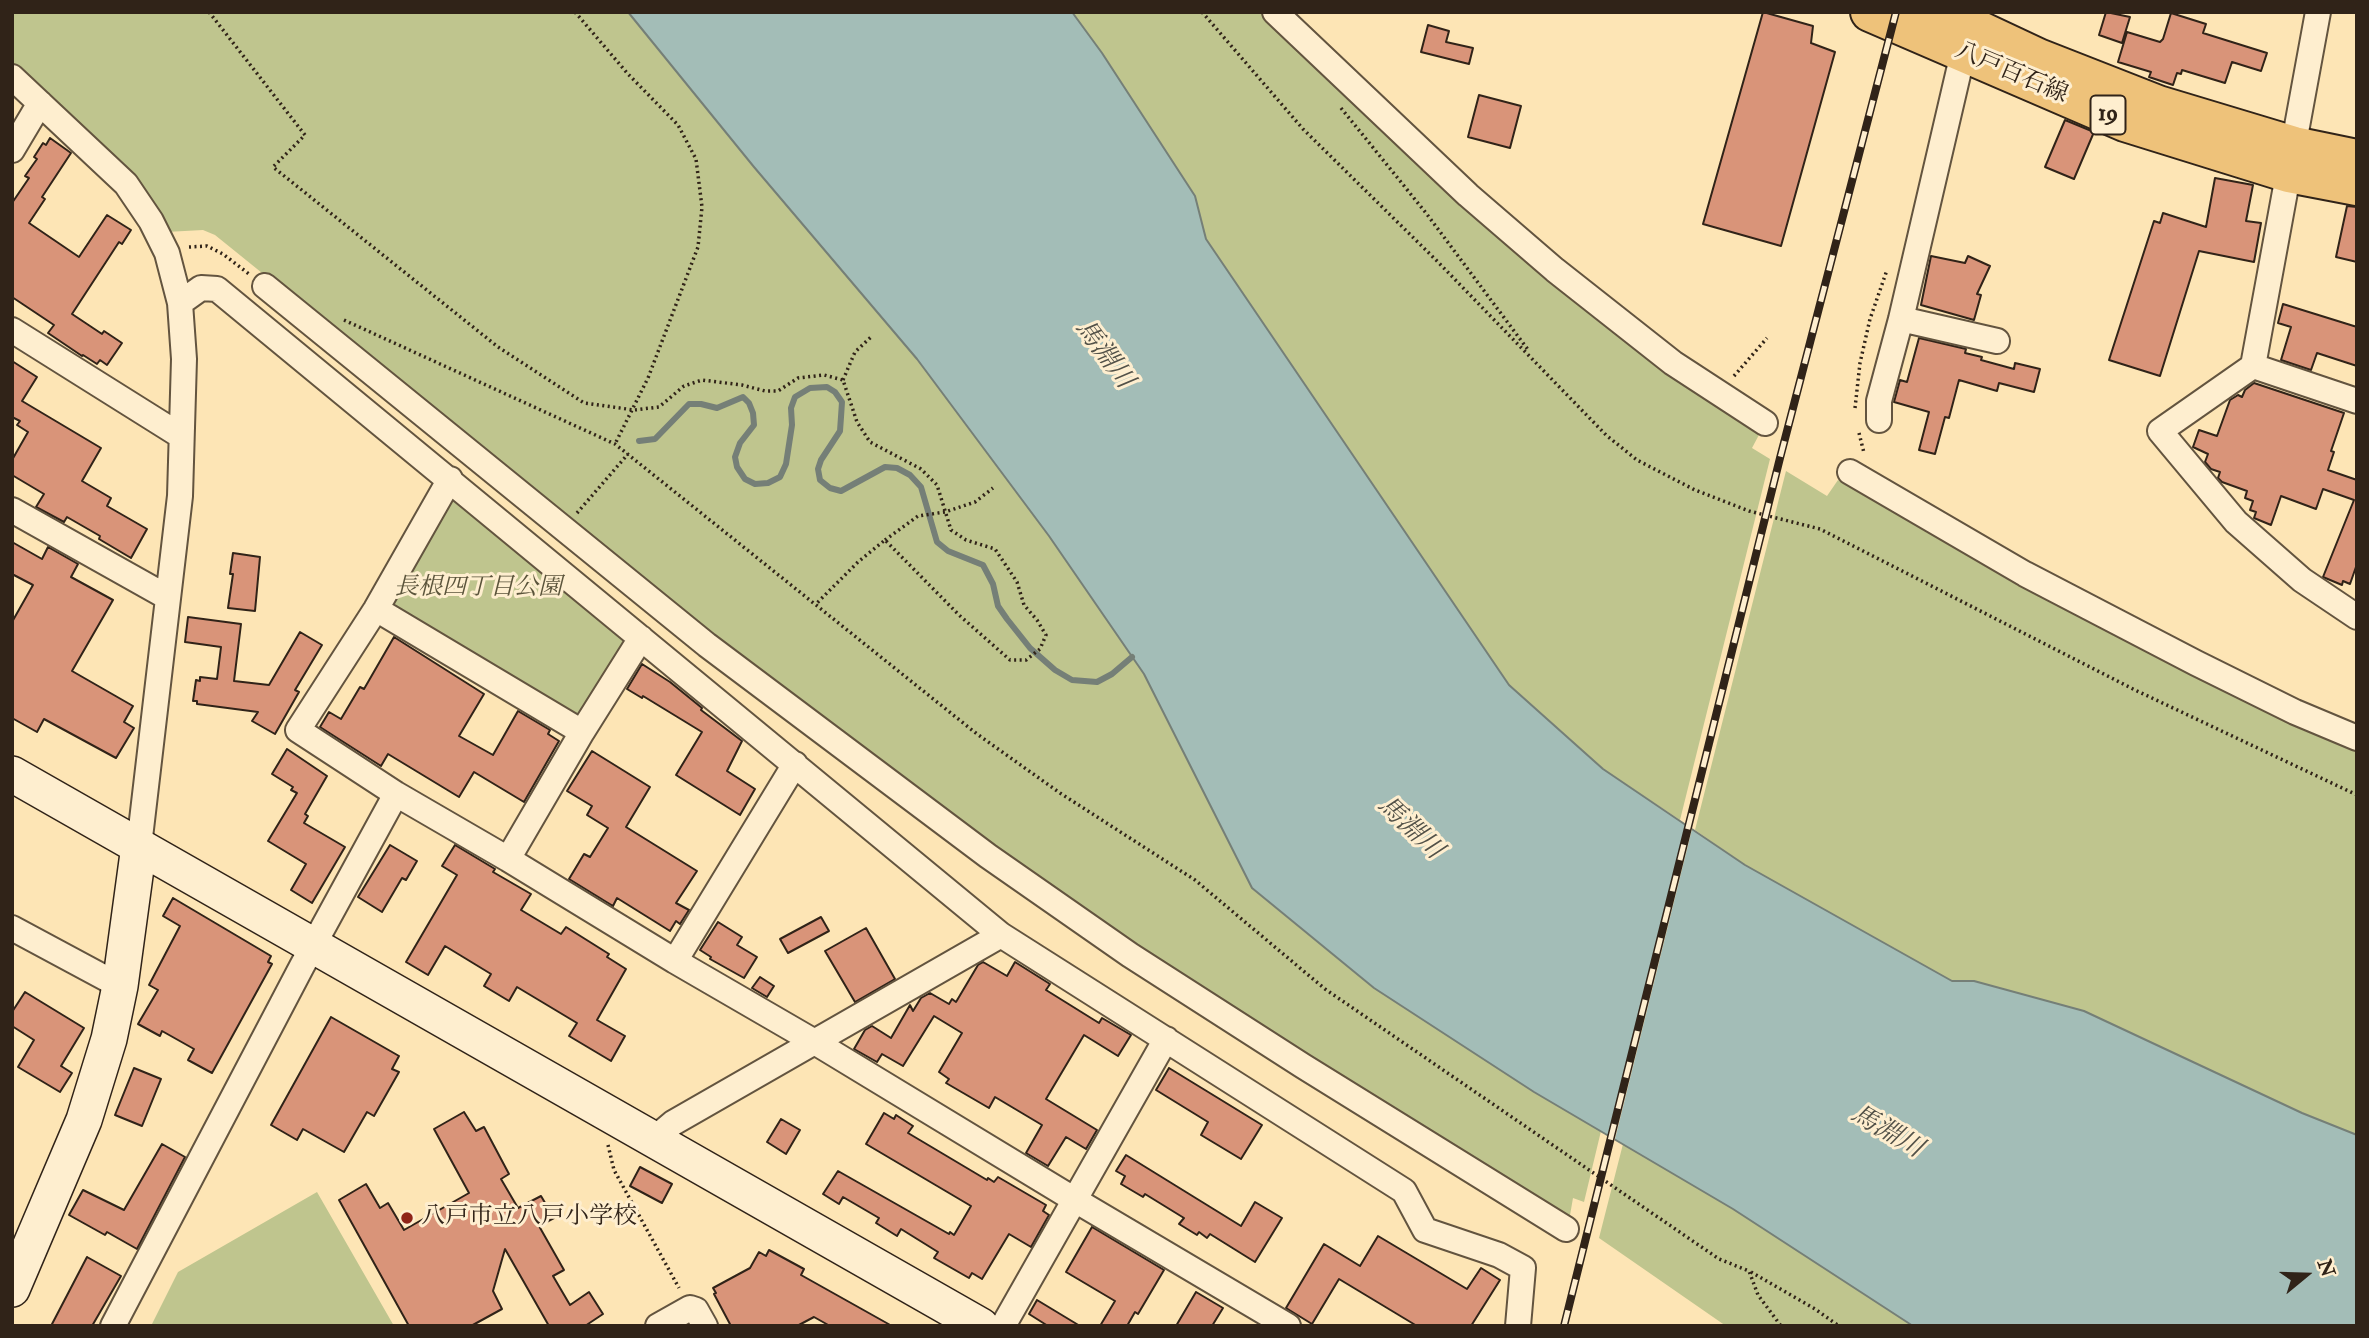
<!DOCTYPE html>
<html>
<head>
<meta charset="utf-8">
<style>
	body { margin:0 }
	#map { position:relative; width:2369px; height:1338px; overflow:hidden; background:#fde5b5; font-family:"IM FELL Double Pica",serif }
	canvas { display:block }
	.frame { position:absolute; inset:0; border:14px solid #302318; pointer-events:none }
	.north { position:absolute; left:2271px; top:1240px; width:70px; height:70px; -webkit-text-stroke:5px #feeecf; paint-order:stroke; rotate:71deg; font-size:19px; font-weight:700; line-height:28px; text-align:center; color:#302318 }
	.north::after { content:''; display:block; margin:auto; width:24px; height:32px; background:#302318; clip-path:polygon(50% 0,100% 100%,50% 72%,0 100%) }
</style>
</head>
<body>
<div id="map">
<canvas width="2369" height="1338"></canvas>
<div class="frame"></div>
<div class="north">N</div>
</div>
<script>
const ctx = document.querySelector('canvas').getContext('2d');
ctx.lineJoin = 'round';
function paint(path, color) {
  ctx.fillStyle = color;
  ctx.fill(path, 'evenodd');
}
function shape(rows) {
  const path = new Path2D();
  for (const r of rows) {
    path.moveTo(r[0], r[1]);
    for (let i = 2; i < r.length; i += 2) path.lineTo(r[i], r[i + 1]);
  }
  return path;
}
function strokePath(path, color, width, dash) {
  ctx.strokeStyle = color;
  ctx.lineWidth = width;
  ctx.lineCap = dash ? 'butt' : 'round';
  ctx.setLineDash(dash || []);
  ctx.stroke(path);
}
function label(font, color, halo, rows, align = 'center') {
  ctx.font = font + ' "IM FELL Double Pica","Noto Serif JP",serif';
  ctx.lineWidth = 6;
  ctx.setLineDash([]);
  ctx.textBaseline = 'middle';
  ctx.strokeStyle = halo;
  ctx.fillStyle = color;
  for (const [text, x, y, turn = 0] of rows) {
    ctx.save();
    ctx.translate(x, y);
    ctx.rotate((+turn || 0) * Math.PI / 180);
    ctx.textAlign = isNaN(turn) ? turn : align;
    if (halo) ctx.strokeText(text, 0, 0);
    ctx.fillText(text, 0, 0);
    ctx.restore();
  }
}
paint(shape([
	[12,12,628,12,754,167,917,359,1049,536,1144,674,1252,888,1374,988,1534,1091,1601,1131,1584,1202,1573,1198,1569,1221,1345,1084,1043,883,719,642,215,235,203,230,166,232,109,153,12,63],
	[1072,12,1265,12,1761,431,1752,448,1770,459,1680,820,1603,769,1509,685,1206,239,1195,196,1102,53],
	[1786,471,1827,496,1838,480,2019,584,2357,748,2357,1135,2302,1113,2084,1011,1974,981,1952,981,1745,865,1695,830],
	[453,500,462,500,625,632,628,645,584,714,572,715,398,611,393,599],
	[1623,1144,1733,1209,1913,1326,1726,1326,1599,1238],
	[317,1192,394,1326,151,1326,178,1272]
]), '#bfc58e');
const water = shape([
	[628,12,1072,12,1102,53,1195,196,1206,239,1509,685,1603,769,1745,865,1952,981,1974,981,2084,1011,2302,1113,2357,1135,2357,1326,1913,1326,1733,1209,1534,1092,1374,988,1252,888,1144,674,1049,536,917,359,754,167,628,12]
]);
paint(water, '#a3bdb7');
strokePath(water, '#757f77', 2);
paint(shape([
	[1687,820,1693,825,1614,1143,1607,1139]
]), '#fde5b5');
strokePath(shape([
	[639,441,655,439,689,404,701,404,717,408,743,397,749,403,753,413,754,425,740,443,735,457,737,467,745,479,755,484,768,483,780,477,786,464,792,425,791,408,795,397,810,388,827,387,835,392,842,402,841,417,840,431,821,460,818,469,820,480,830,488,841,491,885,467,897,468,910,475,921,487,937,542,948,551,983,565,993,584,998,606,1007,619,1030,648,1055,670,1072,680,1097,682,1112,674,1132,657]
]), '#757f77', 6);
const building = shape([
	[1763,12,1813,26,1811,43,1835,52,1781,246,1703,224,1763,12],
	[2106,12,2130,17,2122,43,2099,35,2106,12],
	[2171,13,2206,24,2203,33,2267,53,2261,71,2232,62,2225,83,2182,70,2181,74,2177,73,2173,85,2149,77,2151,72,2118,62,2127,32,2160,42,2163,39,2171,13],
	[1428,25,1449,31,1446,42,1473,48,1469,64,1421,52,1428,25],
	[1479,95,1521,106,1510,148,1468,137,1479,95],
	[2065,120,2094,132,2074,179,2045,167,2065,120],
	[50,138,71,153,42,197,45,199,29,223,79,257,107,215,131,230,122,244,119,242,72,314,102,334,104,331,122,343,107,365,100,360,97,364,83,355,82,356,48,333,54,325,12,297,12,203,29,178,25,176,37,159,34,157,43,143,46,145,50,138],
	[2215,178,2253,185,2246,221,2261,223,2254,262,2199,251,2160,376,2109,360,2154,221,2160,223,2163,213,2206,227,2215,178],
	[2347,206,2357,207,2357,262,2336,257,2347,206],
	[1931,256,1965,263,1968,256,1990,266,1977,294,1981,295,1974,320,1921,305,1931,256],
	[2283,304,2357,327,2357,366,2317,353,2311,370,2281,360,2291,327,2278,323,2283,304],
	[1919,338,1966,349,1965,353,1982,357,1981,360,2014,369,2015,363,2040,369,2034,392,1999,383,1997,391,1959,380,1949,418,1945,417,1935,454,1919,450,1929,412,1894,402,1900,380,1907,382,1919,338],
	[12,361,37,377,22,401,101,448,82,481,111,498,107,506,147,529,131,558,99,539,100,536,67,517,64,522,36,507,44,494,12,475,12,460,28,432,17,425,20,421,12,417,12,361],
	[2254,383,2344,413,2331,451,2334,452,2328,470,2357,480,2357,564,2350,584,2343,581,2342,585,2323,577,2354,500,2323,489,2316,509,2281,496,2271,525,2254,518,2256,512,2250,510,2253,501,2245,498,2247,491,2222,482,2218,478,2220,472,2211,469,2205,462,2208,454,2193,447,2199,430,2217,436,2230,400,2238,395,2242,397,2245,390,2254,383],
	[12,542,42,559,48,547,78,564,71,577,113,600,72,671,133,706,124,722,134,728,116,758,44,719,37,732,12,718,12,622,33,585,12,574,12,542],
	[233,553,260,557,255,611,228,608,233,574,230,574,233,553],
	[188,617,241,624,234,681,269,685,300,632,322,645,295,690,299,692,275,734,252,721,258,712,197,704,197,701,193,701,196,680,200,681,200,677,217,679,221,647,185,642,188,617],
	[394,637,484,694,459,736,493,755,518,711,550,730,548,734,559,741,524,802,474,772,459,797,388,754,381,766,320,727,329,712,341,719,360,687,364,689,394,637],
	[642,664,670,682,702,708,701,710,742,741,727,771,755,789,740,815,676,775,702,732,643,696,642,698,627,689,642,664],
	[287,749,327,776,305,814,308,816,304,823,345,847,312,903,291,890,306,864,268,841,297,793,291,790,293,787,272,774,287,749],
	[592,751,650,787,626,827,697,871,676,903,689,910,680,924,676,921,670,931,617,898,613,906,569,879,584,854,590,857,608,828,587,815,592,806,567,791,592,751],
	[390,845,417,861,406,880,402,878,382,912,358,897,390,845],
	[455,845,495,869,493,872,531,894,521,910,561,934,566,927,609,954,607,957,626,969,597,1020,625,1036,611,1061,569,1036,577,1023,517,987,509,1001,484,986,491,974,445,946,428,975,406,962,457,875,442,866,455,845],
	[173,898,271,956,268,962,272,964,212,1073,188,1060,194,1049,162,1031,160,1036,138,1024,158,990,149,985,180,926,163,916,173,898],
	[821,917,829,931,788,953,780,939,821,917],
	[718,922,742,937,737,945,757,957,744,978,710,959,711,957,700,950,718,922],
	[866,928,895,979,855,1002,825,951,866,928],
	[983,962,1007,976,1015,962,1050,984,1046,990,1099,1023,1102,1018,1131,1035,1118,1056,1084,1035,1046,1099,1097,1130,1086,1149,1066,1137,1048,1166,1026,1153,1042,1125,995,1097,989,1108,946,1083,949,1079,939,1072,962,1033,934,1016,903,1066,882,1054,877,1062,854,1049,865,1030,872,1026,891,1038,910,1005,913,1011,921,998,930,993,949,1004,952,999,956,1002,978,965,983,962],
	[760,977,774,986,767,997,752,988,760,977],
	[25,992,84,1028,61,1066,72,1073,60,1092,18,1067,34,1040,12,1026,12,1012,25,992],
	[331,1017,399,1056,392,1069,399,1072,374,1116,367,1112,344,1152,303,1129,297,1140,271,1125,331,1017],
	[134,1068,161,1079,142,1126,115,1115,134,1068],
	[1169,1068,1262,1125,1241,1159,1201,1135,1208,1122,1156,1090,1169,1068],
	[464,1112,476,1131,484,1127,509,1174,501,1179,518,1208,541,1196,554,1218,539,1226,564,1270,553,1276,570,1305,589,1292,603,1314,585,1326,549,1326,505,1249,493,1291,502,1309,471,1326,409,1326,339,1200,366,1184,380,1208,388,1203,404,1230,469,1193,434,1129,464,1112],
	[884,1113,894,1119,896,1115,913,1126,908,1133,987,1180,988,1178,994,1182,998,1177,1046,1205,1043,1211,1049,1215,1031,1247,1009,1234,982,1279,972,1273,969,1278,934,1258,938,1252,901,1229,897,1236,876,1223,879,1218,843,1197,839,1204,823,1194,838,1171,949,1234,950,1232,954,1235,971,1206,866,1144,884,1113],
	[781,1119,800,1130,786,1154,767,1142,781,1119],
	[162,1144,185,1157,137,1249,107,1232,105,1235,69,1215,83,1190,124,1210,162,1144],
	[1126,1155,1241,1226,1255,1202,1282,1218,1255,1262,1210,1234,1207,1238,1199,1232,1197,1235,1179,1224,1184,1218,1145,1194,1143,1197,1121,1184,1125,1176,1116,1171,1126,1155],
	[640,1167,672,1184,662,1203,630,1186,640,1167],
	[1092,1227,1164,1270,1138,1314,1135,1312,1127,1326,1100,1326,1115,1301,1066,1272,1092,1227],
	[1378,1236,1467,1289,1481,1268,1500,1280,1471,1326,1417,1326,1339,1279,1312,1324,1286,1308,1324,1244,1360,1266,1378,1236],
	[769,1250,804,1269,801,1275,892,1326,830,1326,814,1317,797,1326,731,1326,714,1294,716,1293,713,1288,750,1268,759,1252,766,1256,769,1250],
	[87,1257,121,1276,92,1326,51,1326,87,1257],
	[1196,1292,1223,1308,1212,1326,1176,1326,1196,1292],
	[1037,1300,1080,1326,1048,1326,1029,1314,1037,1300]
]);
paint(building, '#d99479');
strokePath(building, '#302318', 2);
const street = shape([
	[1275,12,1468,195,1555,270,1673,363,1765,423],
	[2318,12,2253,366,2357,401],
	[12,77,126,184,151,221,167,253,180,303,184,359,180,496,139,846],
	[12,150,40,103],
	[265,286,707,645,988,856,1130,955,1303,1066,1566,1229],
	[180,303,201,288,217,289,1001,935,1404,1191,1425,1230,1499,1255,1523,1268,1518,1326],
	[1901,319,1997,341],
	[12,330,181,436],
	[2253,366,2160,431,2236,522,2302,580,2357,617],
	[1879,420,1879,401,1901,319,1963,53],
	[1850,472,2025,574,2196,663,2295,712,2357,738],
	[450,479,376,609,298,730,396,794,508,859,675,961,813,1041,1075,1200,1288,1326],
	[12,510,167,597],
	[376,609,582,732],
	[508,859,582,732,641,638],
	[12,928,120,986],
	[675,961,795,764],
	[654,1139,673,1123,1001,935],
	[113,1326,302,966,396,794],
	[658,1326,690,1308,696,1310,705,1326],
	[1003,1326,1166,1039]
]);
const secondary = shape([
	[12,774,981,1326],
	[12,1289,84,1120,109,1039,120,986,139,846]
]);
const primary = shape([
	[1870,12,2125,122,2289,173,2357,186],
	[1940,12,2038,58,2158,105,2294,146,2357,159]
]);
strokePath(street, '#63543f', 28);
strokePath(secondary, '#302318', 38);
strokePath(primary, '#302318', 42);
strokePath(shape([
	[209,12,305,135,273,167,498,347,584,403,634,410,659,407,684,386,702,380,742,385,765,391,778,391,798,378,824,375,843,380,857,422,870,442,921,469,937,485,951,530,966,540,995,549,1017,582,1024,605,1037,620,1046,635,1040,649,1026,660,1010,660,959,615,885,540,858,562,816,604],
	[575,12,628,74,678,125,696,159,702,207,698,247,648,378,615,444],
	[1202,12,1303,129,1437,261,1606,435,1637,460,1695,490,1749,511,1820,529,2135,690,2357,795],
	[1341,108,1426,213,1529,351],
	[189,247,207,246,223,254,249,274],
	[344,320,615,444,977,734,1060,793,1195,880,1325,989,1719,1259,1749,1271,1758,1295,1781,1326],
	[1734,376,1767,338],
	[843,380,855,352,871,337],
	[1855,408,1860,363,1870,319,1887,270],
	[1859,433,1864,453],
	[577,513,628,454],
	[885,540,918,516,945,512,975,502,993,488],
	[608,1145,614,1170,679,1288],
	[1751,1272,1815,1309,1839,1326]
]), '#302318', 3.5, [2, 3.5]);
strokePath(street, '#feeecf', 24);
strokePath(secondary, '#feeecf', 35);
strokePath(primary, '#eec27a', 38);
const rail = shape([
	[1564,1326,1780,458,1896,12]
]);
strokePath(rail, '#302318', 8);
strokePath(rail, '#feeecf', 5, [16]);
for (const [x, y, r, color] of [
	[407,1218,7,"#8f2418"]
]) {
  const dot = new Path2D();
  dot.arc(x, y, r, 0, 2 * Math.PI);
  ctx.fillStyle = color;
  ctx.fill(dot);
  strokePath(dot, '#feeecf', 2.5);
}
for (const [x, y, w] of [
	[2108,115,35]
]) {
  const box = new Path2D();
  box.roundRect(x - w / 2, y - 19.5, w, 39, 5);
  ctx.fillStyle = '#feeecf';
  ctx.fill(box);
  strokePath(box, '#302318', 2);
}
label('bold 23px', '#302318', null, [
	["19",2108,115]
]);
label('24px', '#302318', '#feeecf', [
	["八戸百石線",2011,74,23]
]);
label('italic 24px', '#5b543b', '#feeecf', [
	["長根四丁目公園",478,589]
]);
label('24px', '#302318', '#feeecf', [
	["八戸市立八戸小学校",421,1218]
], 'left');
label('italic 26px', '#525148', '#feeecf', [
	["馬淵川",1103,355,53],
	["馬淵川",1409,829,43],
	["馬淵川",1886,1133,30]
]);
</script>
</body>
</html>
